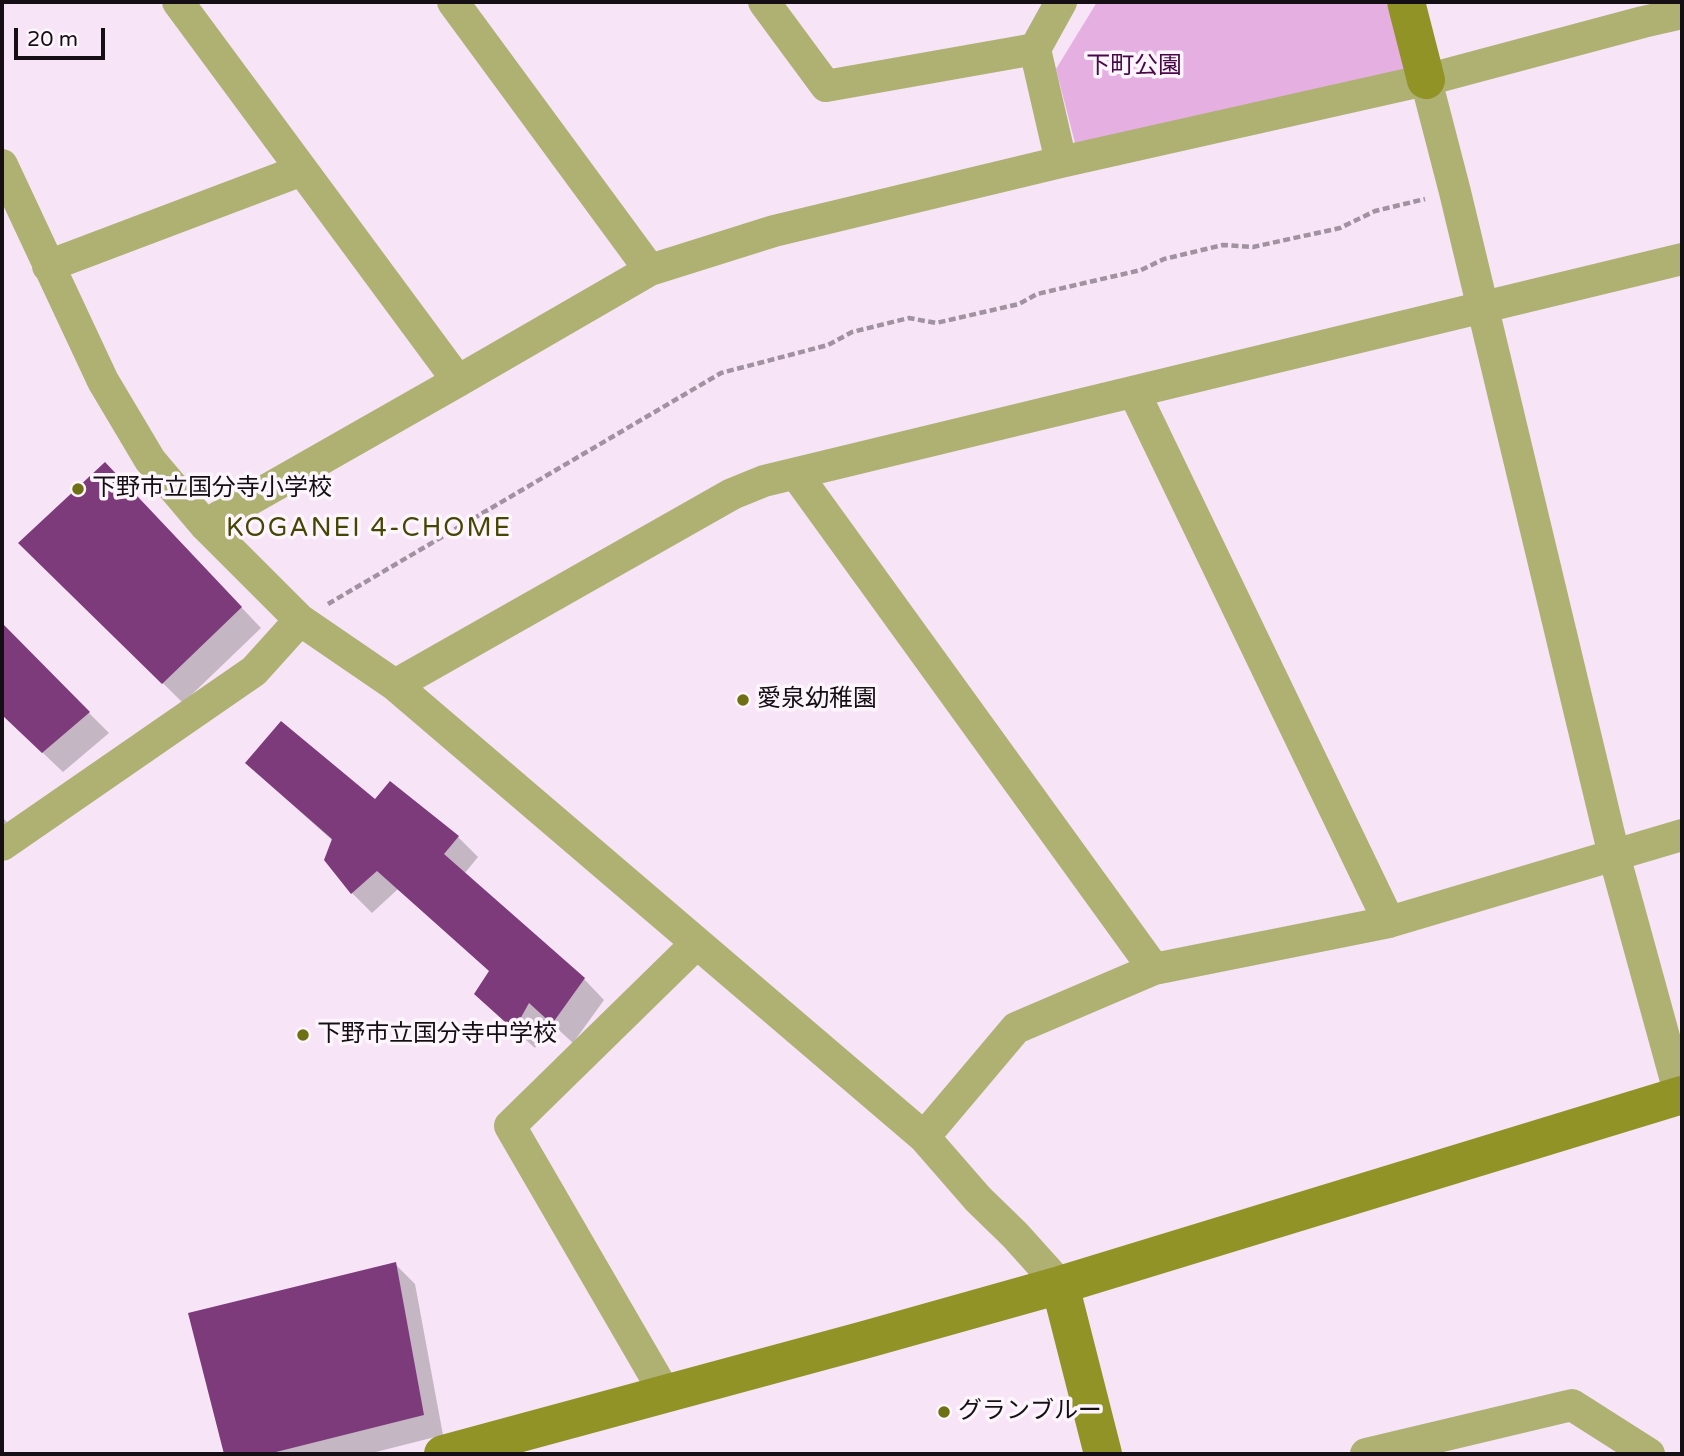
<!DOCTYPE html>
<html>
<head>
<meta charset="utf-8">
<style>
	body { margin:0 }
	#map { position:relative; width:1684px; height:1456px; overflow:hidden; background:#f7e4f6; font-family:"Varela Round",sans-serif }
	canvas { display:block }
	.frame { position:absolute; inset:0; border:4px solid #150f15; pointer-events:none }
	.scale { position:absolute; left:14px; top:28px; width:91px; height:32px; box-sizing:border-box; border:4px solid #150f15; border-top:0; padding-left:9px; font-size:21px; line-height:24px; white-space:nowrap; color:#150f15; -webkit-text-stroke:5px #fdf5fc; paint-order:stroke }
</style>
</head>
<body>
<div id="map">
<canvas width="1684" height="1456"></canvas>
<div class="frame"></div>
<div class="scale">20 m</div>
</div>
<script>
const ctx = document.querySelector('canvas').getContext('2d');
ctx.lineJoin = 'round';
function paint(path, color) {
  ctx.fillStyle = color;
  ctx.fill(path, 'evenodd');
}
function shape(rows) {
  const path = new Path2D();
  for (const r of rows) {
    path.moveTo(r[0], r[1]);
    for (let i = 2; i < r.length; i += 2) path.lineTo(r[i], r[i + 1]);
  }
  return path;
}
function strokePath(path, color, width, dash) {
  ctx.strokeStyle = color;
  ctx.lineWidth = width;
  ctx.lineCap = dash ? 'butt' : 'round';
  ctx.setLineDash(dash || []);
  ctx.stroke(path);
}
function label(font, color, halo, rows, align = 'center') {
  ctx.font = font + ' "Varela Round","Noto Sans JP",sans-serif';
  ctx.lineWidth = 7;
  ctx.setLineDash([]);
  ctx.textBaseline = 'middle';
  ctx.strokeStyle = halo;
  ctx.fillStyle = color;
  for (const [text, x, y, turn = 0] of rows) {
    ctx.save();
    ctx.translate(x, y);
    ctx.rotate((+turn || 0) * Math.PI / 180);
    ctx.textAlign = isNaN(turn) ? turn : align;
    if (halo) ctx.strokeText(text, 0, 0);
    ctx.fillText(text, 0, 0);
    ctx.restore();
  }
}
paint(shape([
	[1097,2,1386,2,1408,71,1076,147,1056,69]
]), '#e5afe1');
paint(shape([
	[125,485,261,628,183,703,21,543],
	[2,626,109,733,63,772,4,716,2,718],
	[247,763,375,802,458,837,478,857,464,874,584,979,604,1000,573,1043,550,1022,535,1048,497,1014,491,972,398,889,372,913,352,893,333,841,268,783],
	[2,817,16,831,2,843],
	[395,1264,415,1284,443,1435,368,1454,226,1454,190,1314]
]), '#0003');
paint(shape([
	[105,462,242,607,162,684,18,543],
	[2,623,90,712,42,753,2,715],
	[281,721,375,799,390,781,459,836,444,854,585,978,552,1024,529,1003,514,1030,474,994,489,971,377,871,351,894,324,860,332,839,245,763],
	[396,1262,424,1415,268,1454,224,1454,188,1313]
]), '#7d3b7b');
strokePath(shape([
	[328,604,721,373,828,345,852,332,909,318,936,323,1019,304,1037,294,1141,270,1164,259,1223,245,1253,247,1340,228,1375,211,1425,199]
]), '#a092a0', 4.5, [7, 3.5]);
strokePath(shape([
	[178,2,458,381],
	[453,2,650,270],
	[764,2,826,86,1035,49,1061,2],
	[1035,49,1061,162],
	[1426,80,1455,192,1614,855,1680,1095],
	[2,165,103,381,150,460,205,525,300,620,395,685,924,1137,978,1199,1015,1235,1060,1285],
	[48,266,302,170],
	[1134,392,1389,922],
	[796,474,1154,969],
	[205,525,458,381,650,270,774,231,1061,162,1426,80,1643,22,1682,13],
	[395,685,732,494,764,481,1682,259],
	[2,845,254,671,300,620],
	[924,1137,1016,1028,1154,969,1389,922,1682,835],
	[666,1395,510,1126,697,943],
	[1366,1454,1572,1405,1649,1454]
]), '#aeb172', 32);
strokePath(shape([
	[1406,2,1426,80],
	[1060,1285,1103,1454],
	[443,1454,864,1340,1060,1285,1682,1095]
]), '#919327', 38);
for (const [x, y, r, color] of [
	[78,489,7,"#6e7013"],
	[743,700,7,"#6e7013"],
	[303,1035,7,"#6e7013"],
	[944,1412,7,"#6e7013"]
]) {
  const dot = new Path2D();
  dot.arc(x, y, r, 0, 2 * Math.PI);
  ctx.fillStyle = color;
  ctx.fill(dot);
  strokePath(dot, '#fdf5fc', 2.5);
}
label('24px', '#4a0649', '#fdf5fc', [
	["下町公園",1134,67]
]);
label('24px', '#150f15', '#fdf5fc', [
	["下野市立国分寺小学校",92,489],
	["愛泉幼稚園",757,700],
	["下野市立国分寺中学校",317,1035],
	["グランブルー",958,1412]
], 'left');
ctx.letterSpacing = '2px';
label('26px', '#454606', '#fdf5fc', [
	["KOGANEI 4-CHOME",369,529]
]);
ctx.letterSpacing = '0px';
</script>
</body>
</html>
